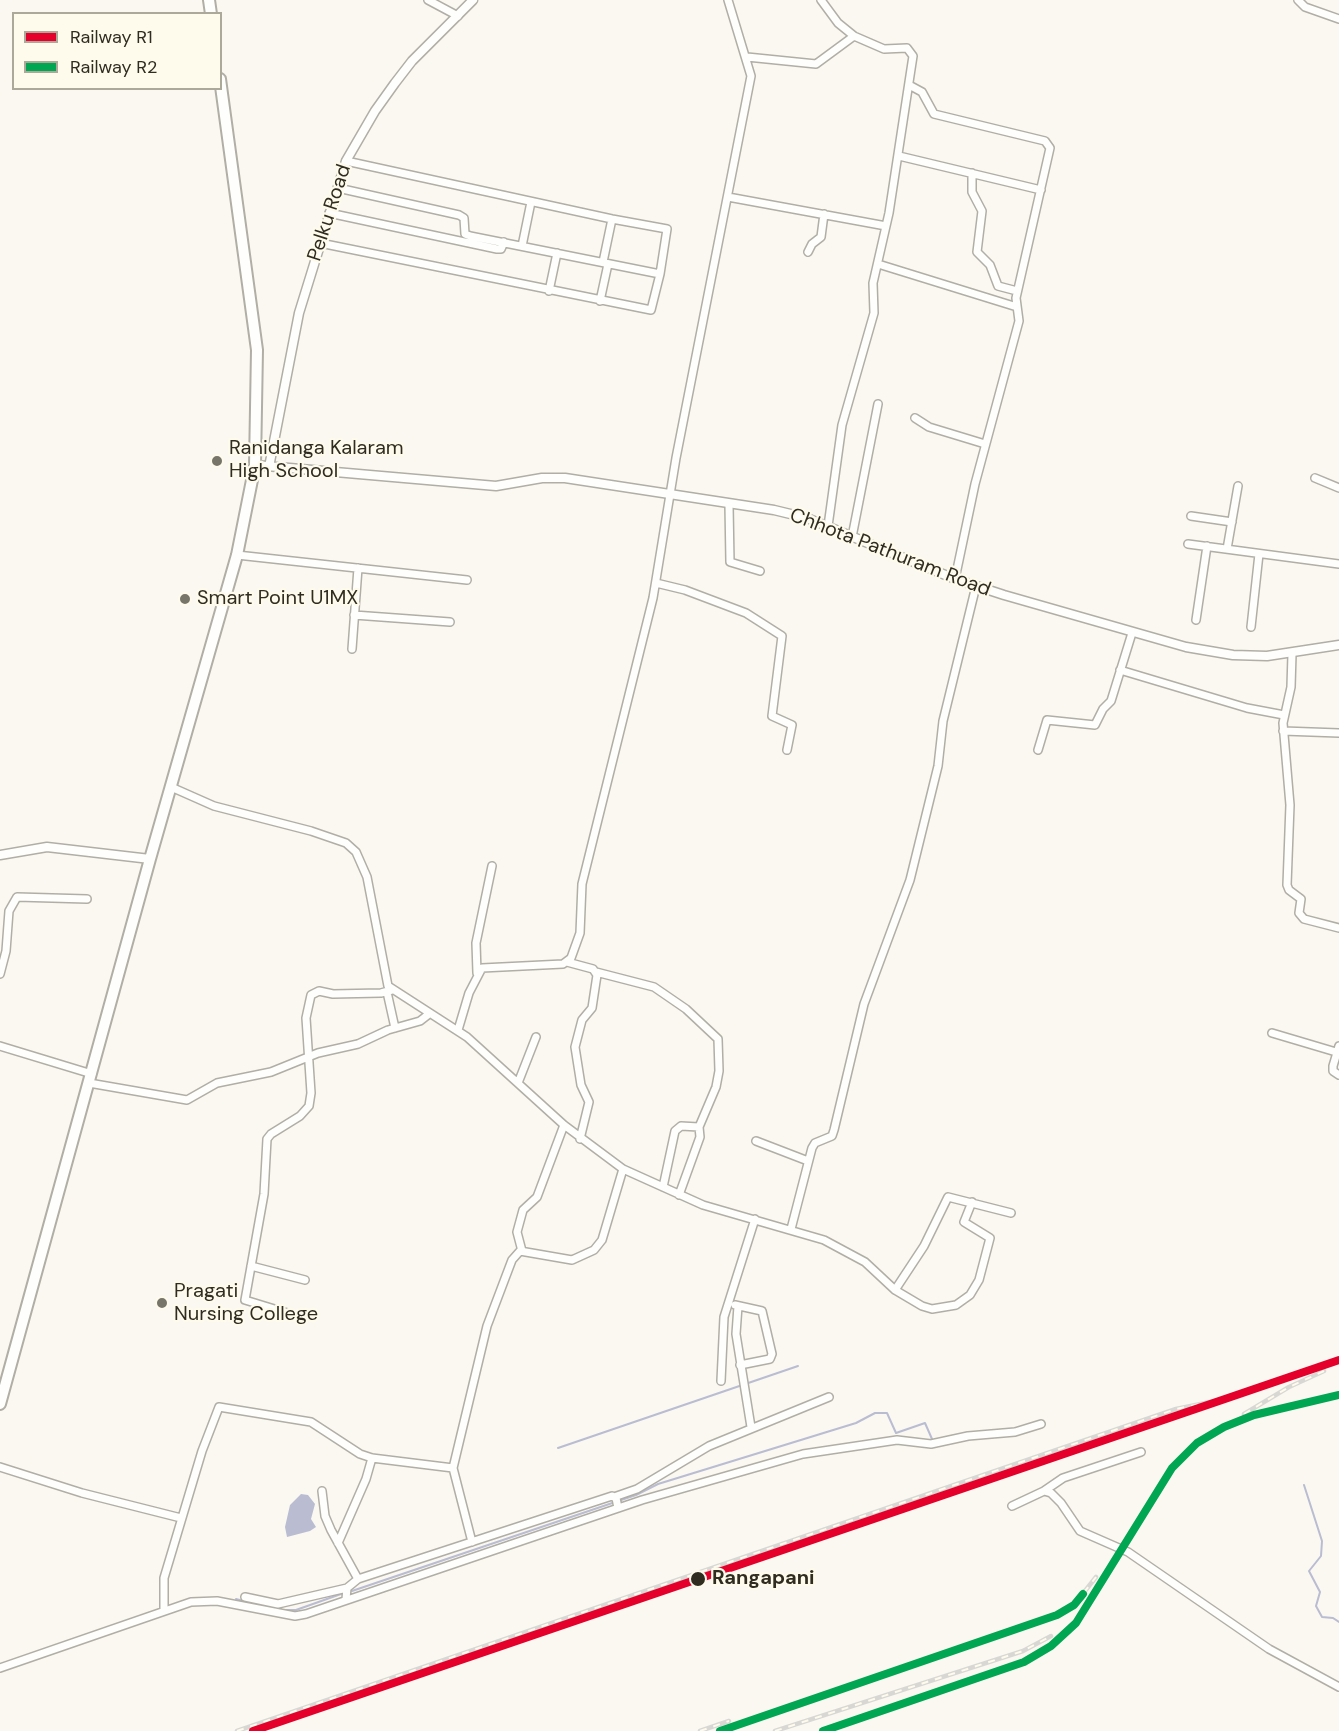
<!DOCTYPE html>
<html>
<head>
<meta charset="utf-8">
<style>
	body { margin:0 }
	#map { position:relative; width:1339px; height:1731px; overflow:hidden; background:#faf8f1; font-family:"DM Sans",sans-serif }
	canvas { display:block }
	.legend { position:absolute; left:12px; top:12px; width:210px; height:78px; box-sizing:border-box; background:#fefbed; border:2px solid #aca99b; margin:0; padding:8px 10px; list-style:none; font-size:18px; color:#302d20 }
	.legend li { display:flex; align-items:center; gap:12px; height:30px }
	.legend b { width:30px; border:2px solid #aca99b }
</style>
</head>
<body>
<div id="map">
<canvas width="1339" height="1731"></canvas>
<ul class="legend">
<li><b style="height:8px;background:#e4002b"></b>Railway R1</li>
<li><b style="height:8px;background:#00a651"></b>Railway R2</li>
</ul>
</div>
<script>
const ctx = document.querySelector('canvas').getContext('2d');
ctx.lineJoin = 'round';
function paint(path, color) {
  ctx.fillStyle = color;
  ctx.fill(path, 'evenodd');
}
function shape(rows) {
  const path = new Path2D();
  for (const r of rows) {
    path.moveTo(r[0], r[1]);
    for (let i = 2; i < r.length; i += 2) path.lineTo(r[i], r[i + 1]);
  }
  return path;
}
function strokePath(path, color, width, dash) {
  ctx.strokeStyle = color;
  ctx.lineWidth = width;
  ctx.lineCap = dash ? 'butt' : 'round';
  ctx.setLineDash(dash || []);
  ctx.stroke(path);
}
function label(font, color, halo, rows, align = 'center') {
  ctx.font = font + ' "DM Sans",sans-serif';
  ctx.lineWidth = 4.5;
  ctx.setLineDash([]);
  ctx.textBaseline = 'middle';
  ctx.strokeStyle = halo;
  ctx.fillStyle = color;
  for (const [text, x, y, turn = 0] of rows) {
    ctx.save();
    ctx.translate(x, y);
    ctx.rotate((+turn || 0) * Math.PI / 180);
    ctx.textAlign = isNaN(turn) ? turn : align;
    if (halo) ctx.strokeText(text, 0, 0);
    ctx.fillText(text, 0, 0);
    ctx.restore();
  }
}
paint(shape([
	[301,1494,308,1495,315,1504,311,1519,316,1527,310,1531,287,1537,285,1527,290,1505]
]), '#babcd2');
strokePath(shape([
	[558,1448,798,1366],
	[1304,1485,1322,1541,1321,1556,1309,1571,1320,1592,1316,1606,1322,1617,1333,1618,1339,1622],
	[352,1591,636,1495,658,1484,856,1423,875,1413,887,1413,896,1433,925,1423,932,1439],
	[236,1599,269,1608],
	[277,1610,296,1610,341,1594]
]), '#babcd2', 2);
const minor = shape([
	[428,0,458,16],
	[821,0,838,23,854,36,884,49,907,48,913,56,889,213,873,283,874,313,842,425,828,526],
	[1298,0,1305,7,1339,19],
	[747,57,816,64,854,36],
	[909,85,922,92,934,114,1045,141,1050,148,1016,298,1019,321,975,484,955,579],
	[899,156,1041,190],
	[346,161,612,219,667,229,660,274],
	[972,173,972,192,982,211,977,252,990,265,998,286,1017,291],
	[728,197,886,226],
	[329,213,497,249,501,249,504,242],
	[320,243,651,310,660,274,470,236,465,234,464,218,459,215,338,188],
	[522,246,531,202],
	[808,252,812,244,821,237,824,214],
	[603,262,612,219],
	[878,264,1017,307],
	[549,291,557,253],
	[600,301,608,264],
	[915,418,929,427,985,444],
	[1315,478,1339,488],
	[729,505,730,562,760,571],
	[1191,516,1232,522],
	[852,537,878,404],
	[1188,544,1339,564],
	[1227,549,1238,486],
	[237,555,467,580],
	[656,583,685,590,746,613,782,636,772,716,792,725,787,750],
	[354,615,450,622],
	[1196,620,1207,546],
	[1251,627,1259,554],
	[352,649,358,568],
	[1292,654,1291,687,1283,723,1290,805,1287,885,1289,890,1301,899,1299,913,1304,919,1339,928],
	[1120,670,1247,708,1284,715],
	[1283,731,1339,733],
	[1038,750,1047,720,1095,725,1103,709,1111,701,1132,633],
	[171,787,214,806,311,831,346,843,356,852,367,877,388,986,467,1037,564,1125,623,1169],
	[567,962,593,969,597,975,592,1008,582,1020,575,1047,581,1085,589,1102,580,1139],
	[596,972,654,987,686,1009,718,1039,719,1071,716,1087,699,1127,681,1126,675,1131,663,1187],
	[477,973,476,943,492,866],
	[0,974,6,951,9,911,17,897,87,899],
	[387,992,395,1028],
	[458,1030,469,993,482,968,563,964,571,958,580,933,582,884,653,598,676,458,751,76,728,0],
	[1272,1033,1336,1052],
	[0,1046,92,1074],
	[1339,1046,1333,1066,1333,1071,1339,1075],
	[89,1083,187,1100,217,1083,271,1072,318,1053,358,1044,388,1030,420,1021,429,1014],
	[518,1083,536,1037],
	[756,1141,808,1161],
	[679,1195,700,1137,699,1127],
	[791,1229,812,1148,815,1143,832,1136,834,1130,864,1004,910,880,938,766,943,721,976,586],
	[522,1251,517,1232,523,1210,537,1197,564,1125],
	[251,1266,305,1280],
	[895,1290,924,1246,948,1197,1011,1213],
	[735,1305,762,1311,772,1354,770,1359,740,1365],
	[738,1306,736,1334,751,1427],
	[294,1315,245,1300,264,1194,267,1139,271,1134,300,1116,309,1106,311,1093,306,1018,311,995,319,991,333,994,381,993,392,990],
	[721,1381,724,1317,755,1219],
	[0,1467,82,1493,181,1518],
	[322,1491,325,1516,331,1530,358,1579],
	[1044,1491,1051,1493,1061,1503,1080,1531,1128,1552,1269,1649,1339,1687],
	[614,1497,637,1489,709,1446,829,1397],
	[1012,1506,1044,1491,1063,1478,1141,1452],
	[472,1542,453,1468,487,1326,512,1260,520,1251,572,1260,594,1250,602,1240,623,1169,703,1205,824,1240,865,1262,895,1290,922,1306,932,1309,956,1305,970,1295,979,1280,990,1238,964,1222,972,1202],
	[338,1543,366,1479,372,1458],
	[245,1597,278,1604,347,1588],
	[346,1599,347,1588,358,1579,612,1496,616,1498,618,1508],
	[164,1609,164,1578,202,1451,219,1407,311,1422,360,1454,372,1458,453,1468],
	[0,1668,191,1602,217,1601,295,1616,306,1614,642,1500,803,1454,897,1440,931,1444,968,1436,1015,1432,1041,1424]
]);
const tertiary = shape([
	[255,465,496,486,542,478,565,478,774,510,807,518,955,579,1004,595,1186,647,1233,655,1267,656,1339,645],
	[269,467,299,313,346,161,375,111,395,83,412,61,473,0],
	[0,855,47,847,150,859]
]);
const trunk = shape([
	[209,0,211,14],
	[0,1404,150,859,237,555,255,465,257,350,220,79]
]);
strokePath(minor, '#b0aea5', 10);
strokePath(tertiary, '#b0aea5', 11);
strokePath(trunk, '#b0aea5', 14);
strokePath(minor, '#fefefd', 7);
strokePath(tertiary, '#fefefd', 8);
strokePath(trunk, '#fefefd', 10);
const rail = shape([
	[1244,1414,1289,1387,1324,1371],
	[237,1731,1176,1409,1225,1399],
	[700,1731,729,1721],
	[720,1731,1057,1615,1074,1605,1096,1577],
	[775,1731,1023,1651,1051,1636],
	[823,1731,1024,1662,1051,1646,1076,1623,1172,1468,1197,1443,1224,1427,1254,1415,1339,1395]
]);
strokePath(rail, '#d8d7d4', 4.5);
strokePath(rail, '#fefbed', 2, [7]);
strokePath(shape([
	[253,1731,1339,1360]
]), '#e4002b', 8);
strokePath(shape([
	[720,1731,1057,1615,1074,1605,1083,1594],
	[823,1731,1024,1662,1051,1646,1076,1623,1172,1468,1197,1443,1224,1427,1254,1415,1339,1395]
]), '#00a651', 8);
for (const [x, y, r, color] of [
	[217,461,6,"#777469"],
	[185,599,6,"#777469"],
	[162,1303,6,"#777469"],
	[698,1579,8,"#302d20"]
]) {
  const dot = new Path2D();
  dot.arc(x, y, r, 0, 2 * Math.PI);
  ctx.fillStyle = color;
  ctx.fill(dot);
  strokePath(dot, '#fefbed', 2);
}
label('20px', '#302d20', '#fefbed', [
	["Pelku Road",330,213,-72],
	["Chhota Pathuram Road",890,553,21]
]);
label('20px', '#302d20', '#fefbed', [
	["Ranidanga Kalaram",229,449],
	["High School",229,472],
	["Smart Point U1MX",197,599],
	["Pragati",174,1292],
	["Nursing College",174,1315]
], 'left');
label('bold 20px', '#302d20', '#fefbed', [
	["Rangapani",712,1579]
], 'left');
</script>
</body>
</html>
